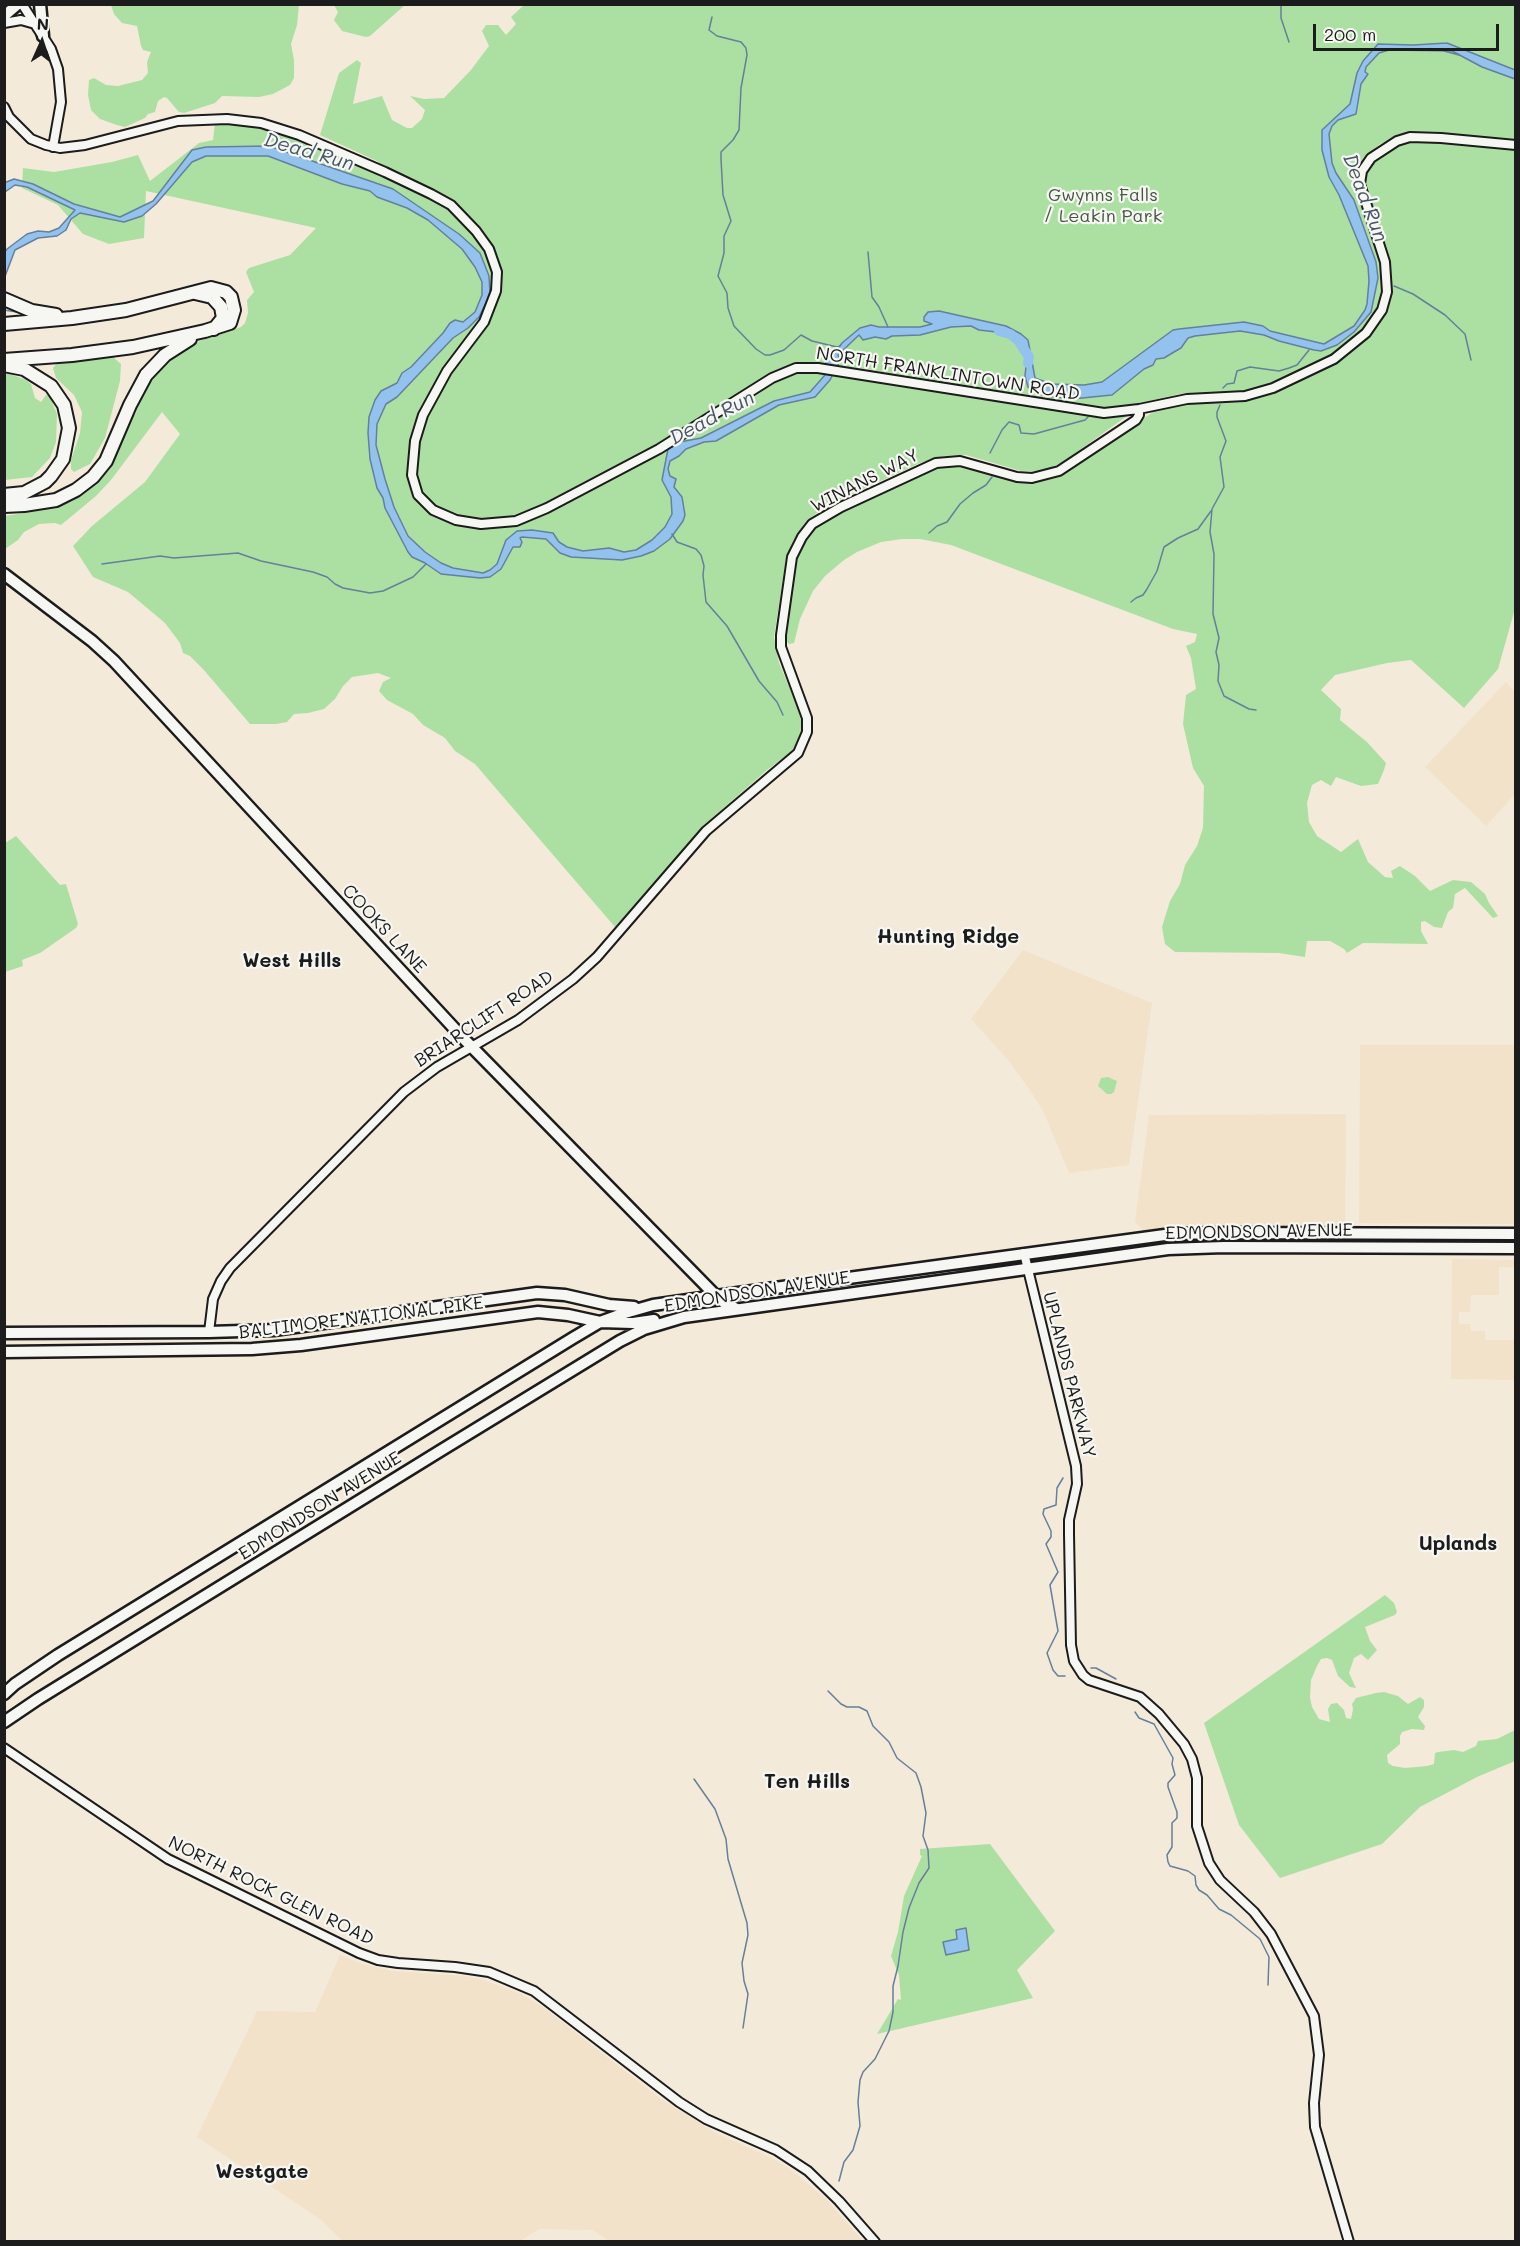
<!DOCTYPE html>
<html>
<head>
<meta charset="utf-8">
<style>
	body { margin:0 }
	#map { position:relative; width:1520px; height:2246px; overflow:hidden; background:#f4eada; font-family:Mali,sans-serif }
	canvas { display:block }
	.frame { position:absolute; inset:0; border:6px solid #1c1c1c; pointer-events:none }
	.north { position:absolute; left:12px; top:12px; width:60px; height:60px; -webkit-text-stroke:4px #f6f6f2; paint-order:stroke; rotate:3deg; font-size:16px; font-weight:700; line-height:24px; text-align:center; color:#1c1c1c }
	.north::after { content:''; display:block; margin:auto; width:21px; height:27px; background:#1c1c1c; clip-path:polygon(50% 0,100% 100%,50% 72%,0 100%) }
	.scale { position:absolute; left:1313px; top:24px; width:186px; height:27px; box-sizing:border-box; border:3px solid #1c1c1c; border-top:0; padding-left:8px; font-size:18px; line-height:21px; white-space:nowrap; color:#1c1c1c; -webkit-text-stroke:4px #f6f6f2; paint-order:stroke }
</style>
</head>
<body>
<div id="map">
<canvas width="1520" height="2246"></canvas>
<div class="frame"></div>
<div class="north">N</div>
<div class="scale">200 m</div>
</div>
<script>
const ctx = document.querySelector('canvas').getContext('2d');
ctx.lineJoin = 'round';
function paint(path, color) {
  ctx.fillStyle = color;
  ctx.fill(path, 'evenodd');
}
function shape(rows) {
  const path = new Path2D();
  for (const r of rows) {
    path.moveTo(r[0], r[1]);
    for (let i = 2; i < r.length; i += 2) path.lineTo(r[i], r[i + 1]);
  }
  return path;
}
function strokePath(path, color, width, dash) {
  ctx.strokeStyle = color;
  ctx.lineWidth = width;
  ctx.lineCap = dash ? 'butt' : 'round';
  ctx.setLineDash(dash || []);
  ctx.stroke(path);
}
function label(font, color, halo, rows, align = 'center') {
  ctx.font = font + ' Mali,sans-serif';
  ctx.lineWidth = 4.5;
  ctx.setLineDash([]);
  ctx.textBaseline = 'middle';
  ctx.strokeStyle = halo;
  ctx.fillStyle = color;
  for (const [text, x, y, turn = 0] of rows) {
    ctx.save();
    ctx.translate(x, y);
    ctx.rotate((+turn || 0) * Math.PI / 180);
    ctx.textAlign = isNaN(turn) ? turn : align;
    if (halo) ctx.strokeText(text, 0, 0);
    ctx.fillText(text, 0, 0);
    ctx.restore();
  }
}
paint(shape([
	[1506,682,1515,692,1515,794,1486,826,1425,767],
	[1023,950,1152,1003,1129,1165,1069,1173,1043,1111,1029,1089,1008,1060,971,1019],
	[1360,1045,1515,1045,1515,1224,1359,1223],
	[1346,1114,1345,1225,1217,1225,1143,1230,1135,1222,1149,1115],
	[1452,1259,1515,1260,1515,1267,1499,1267,1499,1295,1471,1295,1470,1312,1459,1312,1459,1324,1470,1324,1471,1331,1485,1331,1485,1340,1515,1340,1515,1380,1451,1379],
	[340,1955,362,1964,392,1971,465,1976,484,1980,521,1994,540,2005,660,2098,714,2132,772,2158,790,2169,824,2197,863,2241,610,2242,593,2230,539,2229,520,2241,342,2241,320,2219,197,2137,257,2011,315,2012]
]), '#f2e2c9');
paint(shape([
	[111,5,299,5,297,25,291,44,294,60,294,78,290,85,273,94,259,97,222,96,215,103,184,113,179,112,167,98,164,97,158,101,155,112,148,114,145,118,125,127,117,125,100,119,91,110,88,95,89,80,94,78,106,85,118,86,142,80,148,73,147,62,151,52,143,50,141,46,137,26,122,23,114,14],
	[334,5,405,5,370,36,366,37,342,31,334,20,338,12],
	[524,5,1515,5,1515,141,1430,133,1404,133,1380,144,1363,158,1356,175,1356,183,1384,271,1383,292,1379,306,1360,333,1339,351,1273,384,1245,392,1180,394,1122,407,1101,409,812,362,798,362,778,369,668,439,531,510,514,516,494,520,470,519,455,516,433,505,419,488,415,466,417,441,425,417,453,367,479,336,493,311,500,289,500,273,494,251,469,217,450,200,378,164,379,162,320,135,339,73,357,60,361,63,353,104,382,96,392,120,407,128,412,128,422,119,425,110,410,96,424,99,444,98,471,70,489,46,482,31,486,25,498,25,506,35,516,24,511,17],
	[225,122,257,125,281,132,340,156,430,196,448,207,473,232,489,258,493,274,490,297,484,312,474,329,438,378,417,419,411,440,409,476,431,512,450,521,473,526,498,527,518,523,535,516,773,381,799,370,1126,413,1127,416,1063,462,1050,468,1035,472,1021,471,966,455,944,456,920,463,844,498,824,508,806,521,793,541,786,559,774,637,779,663,802,716,803,729,799,741,792,751,767,770,703,826,615,927,475,764,455,751,445,738,423,725,413,714,387,700,379,691,383,682,391,678,378,673,352,677,343,686,335,699,324,709,308,713,294,714,287,722,276,724,250,724,203,669,190,656,183,653,180,643,165,623,128,592,93,577,73,546,92,526,145,482,180,434,162,412,111,480,96,496,61,525,55,523,39,524,24,532,18,540,5,549,5,516,58,507,73,501,101,479,110,469,131,418,136,413,144,388,162,364,194,343,241,327,245,323,248,313,247,300,254,292,246,272,249,268,290,255,316,228,146,191,144,238,109,244,83,234,58,205,22,188,23,168,54,172,112,162,138,155,150,181,199,143,213,140,215,123],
	[1416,139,1515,147,1516,605,1498,669,1464,708,1411,660,1387,663,1335,675,1321,690,1341,709,1340,720,1367,742,1386,763,1384,770,1378,784,1361,786,1336,777,1331,786,1321,780,1312,785,1307,803,1309,822,1317,836,1341,852,1358,839,1368,862,1385,877,1393,878,1391,871,1400,866,1415,876,1430,891,1453,880,1471,882,1485,894,1489,903,1498,916,1493,918,1465,888,1455,894,1453,908,1448,912,1442,928,1434,927,1425,921,1421,922,1421,931,1428,944,1363,943,1347,953,1344,949,1330,941,1307,941,1305,957,1279,953,1175,952,1165,944,1162,927,1170,901,1180,884,1185,865,1197,846,1203,828,1204,786,1193,768,1183,724,1186,695,1196,689,1191,658,1186,646,1195,642,1197,634,1173,629,951,545,920,539,902,539,881,542,857,552,844,560,825,576,813,591,800,619,794,643,789,644,785,640,798,552,806,538,822,521,927,470,955,464,971,466,1018,481,1030,482,1055,477,1072,468,1153,412,1172,403,1248,398,1343,356,1388,301,1391,285,1389,266,1384,246,1367,197,1363,178,1367,167,1377,155,1401,142],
	[113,357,121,364,120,381,105,438,90,464,74,472,71,469,71,460,80,433,82,412,74,395,56,378,53,368,57,363],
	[5,372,26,380,31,384,35,398,41,402,46,395,49,395,57,414,56,442,50,458,32,477,5,480],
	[16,836,60,885,66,884,78,924,76,928,40,953,22,960,23,966,5,972,5,843],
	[1108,1077,1117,1081,1114,1092,1111,1094,1107,1094,1098,1086,1101,1078],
	[1385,1595,1394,1603,1397,1612,1395,1615,1365,1627,1370,1641,1377,1650,1368,1660,1361,1654,1354,1658,1349,1673,1356,1688,1350,1687,1338,1676,1332,1660,1327,1658,1321,1659,1317,1666,1311,1680,1310,1697,1312,1707,1319,1719,1330,1722,1328,1709,1331,1704,1337,1703,1344,1710,1346,1718,1351,1719,1353,1709,1352,1704,1356,1698,1376,1693,1384,1692,1398,1696,1408,1704,1420,1697,1424,1700,1424,1707,1418,1717,1425,1726,1424,1730,1412,1729,1402,1732,1400,1736,1400,1744,1387,1755,1388,1763,1393,1766,1405,1768,1427,1766,1434,1764,1435,1753,1438,1752,1454,1750,1463,1752,1476,1746,1478,1741,1497,1739,1515,1730,1515,1761,1477,1777,1420,1807,1382,1844,1280,1878,1239,1825,1204,1723],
	[990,1844,1055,1931,1017,1970,1033,1998,877,2034,898,1999,901,2000,899,1975,891,1956,898,1932,904,1896,922,1856,920,1855,920,1849]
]), '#ace0a2');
const water = shape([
	[1447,43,1515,70,1515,79,1482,67,1452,51,1389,50,1379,53,1366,67,1365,72,1368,74,1361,84,1356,114,1338,120,1332,126,1329,134,1332,163,1336,173,1354,200,1376,262,1378,278,1371,312,1354,332,1337,345,1321,351,1314,350,1279,341,1264,335,1240,331,1195,336,1188,338,1181,348,1174,352,1164,358,1156,359,1153,365,1144,369,1112,395,1072,399,1047,396,1035,393,1028,387,1025,376,1027,356,1025,348,1020,340,1005,333,979,330,971,326,951,327,920,335,892,336,886,339,875,337,863,340,859,335,838,355,840,361,830,380,815,397,779,405,716,441,704,442,686,449,679,456,670,461,668,469,670,476,676,479,674,487,682,497,685,515,683,521,670,539,654,551,641,556,622,560,571,557,560,553,546,539,522,537,520,538,522,542,520,547,513,547,501,569,490,577,480,578,441,574,425,563,412,557,408,552,385,508,383,498,377,488,370,459,368,433,369,417,375,400,381,391,397,383,402,373,411,367,443,333,450,323,455,320,463,322,475,312,482,295,482,282,475,267,462,249,428,220,407,208,377,197,370,191,342,184,268,156,206,156,192,162,156,204,142,216,124,222,80,213,71,219,66,230,57,236,38,238,15,250,4,279,4,253,7,249,27,234,38,231,49,232,59,228,75,210,27,187,15,185,5,192,4,183,14,179,33,184,74,204,120,217,153,201,192,150,206,147,269,146,393,189,459,234,480,253,489,276,490,295,479,317,468,328,453,338,397,397,386,404,377,424,376,445,385,479,394,507,408,536,425,552,441,563,453,568,483,573,490,570,497,564,506,540,517,531,532,530,553,533,559,542,567,547,583,551,609,548,624,552,636,550,652,540,665,527,672,514,671,497,662,480,668,449,680,442,701,438,774,401,810,392,825,375,826,360,832,357,842,343,860,328,871,325,879,327,920,327,932,324,924,321,924,317,928,312,939,311,1006,326,1021,334,1028,340,1035,378,1051,384,1084,385,1102,382,1173,330,1179,329,1244,322,1263,326,1270,331,1324,344,1354,326,1365,310,1367,304,1369,281,1368,266,1339,195,1329,177,1322,150,1322,130,1350,104,1357,73,1363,61,1378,44,1413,45,1447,43],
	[966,1928,969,1950,946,1955,943,1942,957,1939,956,1930,966,1928]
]);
paint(water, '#94c2ee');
strokePath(water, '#64809a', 1.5);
strokePath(shape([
	[1281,4,1281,18,1289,42],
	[712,17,709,30,717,36,741,42,746,48,747,55,741,88,739,130,733,140,721,152,721,159,723,195,731,221,724,236,724,253,718,276,727,293,728,308,734,326,756,349,765,355,770,355,784,350,801,335,812,341,837,347,840,346],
	[1444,51,1459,55],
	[868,252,872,297,879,307,888,327],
	[1394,286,1413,294,1445,315,1465,334,1471,360],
	[4,310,17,312],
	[1223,388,1227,384,1234,383,1237,371,1250,367,1279,371,1289,368,1297,365,1309,350],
	[1220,405,1217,412,1217,417,1226,441,1220,457,1224,487,1212,509,1210,532,1214,554,1213,614,1219,638,1216,652,1219,665,1218,681,1224,696,1249,709,1256,710],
	[990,453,1002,430,1009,422,1019,425,1021,433,1034,434,1085,420,1088,417],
	[929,533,937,526,947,522,960,504,973,493,986,485,992,477],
	[672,534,677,542,696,549,701,555,704,566,703,575,706,602,727,626,759,681,777,702,783,715],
	[102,564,160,556,174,558,238,553,261,561,313,572,327,577,335,584,343,588,370,593,383,591,413,577,426,564],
	[1131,602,1136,598,1143,595,1147,589,1157,571,1164,547,1178,538,1198,529,1211,511],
	[1063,1478,1057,1488,1056,1505,1044,1509,1043,1514,1051,1531,1051,1537,1046,1544,1058,1572,1050,1585,1058,1631,1047,1653,1053,1670,1058,1676,1065,1676],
	[1091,1668,1096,1668,1116,1679],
	[828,1691,841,1704,847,1707,859,1707,867,1711,873,1726,889,1742,897,1758,916,1773,921,1787,926,1813,923,1836,928,1850,929,1868,919,1883,909,1908,903,1932,898,1966,893,1986,893,2012,889,2031,875,2059,863,2072,860,2080,858,2102,860,2126,853,2150,844,2162,839,2181],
	[1135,1712,1139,1718,1154,1724,1173,1758,1172,1764,1175,1775,1168,1783,1168,1787,1177,1812,1177,1818,1172,1823,1172,1847,1167,1855,1168,1862,1170,1866,1188,1871,1195,1876,1196,1885,1199,1890,1207,1895,1219,1909,1231,1915,1260,1939,1269,1957,1268,1985],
	[694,1779,715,1809,726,1839,728,1859,747,1923,748,1935,742,1963,744,1981,748,1994,743,2028]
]), '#64809a', 1.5);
strokePath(shape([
	[999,331,1010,334,1018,340,1029,357,1028,363]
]), '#94c2ee', 10);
const minor = shape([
	[22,4,51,49,58,69,61,102,53,147],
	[4,23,21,20,35,24],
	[4,107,9,117,31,139,46,145,60,148,85,145,178,121,227,119,261,123,299,135,385,172,431,194,451,205,476,231,489,249,497,272,496,291,484,322,447,371,423,415,415,441,412,475,418,495,433,510,456,520,481,524,516,521,547,508,659,449,772,378,796,368,818,368,1104,413,1139,409,1187,399,1245,396,1273,388,1334,359,1366,333,1382,310,1387,292,1385,262,1360,184,1362,171,1371,158,1397,141,1410,137,1441,138,1516,145],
	[1024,1253,1076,1466,1077,1484,1069,1520,1069,1534,1071,1645,1074,1661,1083,1675,1089,1680,1140,1697,1159,1714,1184,1744,1192,1759,1197,1778,1197,1826,1209,1863,1220,1880,1254,1912,1271,1934,1314,2016,1319,2055,1314,2103,1315,2127,1349,2242],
	[209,1332,213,1299,221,1281,230,1268,404,1092,437,1067,518,1020,573,979,597,957,706,831,798,753,807,732,807,718,781,647,781,635,792,557,802,537,812,524,841,507,936,463,960,461,1017,477,1032,478,1059,471,1136,420,1139,415,1139,409],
	[4,1748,168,1859,359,1953,378,1960,398,1963,455,1967,489,1972,534,1991,679,2102,706,2119,776,2150,808,2171,839,2201,875,2242]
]);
const major = shape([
	[40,4,43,36],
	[4,16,18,4],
	[4,574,92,641,114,661,465,1040,716,1296,727,1305,737,1309],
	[4,1333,209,1332,274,1330,537,1293,565,1295,609,1305,634,1307],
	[4,1352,252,1349,301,1345,538,1312,568,1315,600,1322,633,1323,654,1320],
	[4,1694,15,1684,58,1655,305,1503,573,1338,600,1322,625,1313,653,1305,716,1296,1172,1234,1223,1233,1516,1234],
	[4,1722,38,1699,440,1451,620,1341,644,1329,684,1317,1168,1249,1224,1247,1516,1248]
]);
const highway = shape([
	[195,293,212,297,221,307,223,318,214,329],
	[4,299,32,311,56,315],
	[4,324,72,318,126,310,211,288,226,292,231,297,234,310,230,323,205,331,133,347,72,355,4,360],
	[4,365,24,369,51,386,64,405,69,428,63,459,51,476,45,482,24,493,4,495],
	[4,506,24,505,56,500,76,490,93,477,106,461,130,405,146,375,165,355,190,339]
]);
strokePath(minor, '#1c1c1c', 12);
strokePath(major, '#1c1c1c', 15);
strokePath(highway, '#1c1c1c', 16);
strokePath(minor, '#f6f6f2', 8);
strokePath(major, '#f6f6f2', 10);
strokePath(highway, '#f6f6f2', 12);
label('18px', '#475744', '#f6f6f2', [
	["Gwynns Falls",1103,195],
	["/ Leakin Park",1103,216]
]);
label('18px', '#1c1c1c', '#f6f6f2', [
	["NORTH FRANKLINTOWN ROAD",948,374,9],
	["WINANS WAY",865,481,-27],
	["COOKS LANE",384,929,47],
	["BRIARCLIFT ROAD",484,1019,-33],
	["EDMONDSON AVENUE",1259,1232,-1],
	["EDMONDSON AVENUE",757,1292,-9],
	["BALTIMORE NATIONAL PIKE",361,1318,-7],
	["UPLANDS PARKWAY",1069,1375,76],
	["EDMONDSON AVENUE",320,1506,-32],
	["NORTH ROCK GLEN ROAD",271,1891,26]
]);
label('italic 20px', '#465666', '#f6f6f2', [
	["Dead Run",309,152,16],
	["Dead Run",1365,198,69],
	["Dead Run",712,418,-28]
]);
label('bold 20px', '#1c1c1c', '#f6f6f2', [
	["Hunting Ridge",948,937],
	["West Hills",292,961],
	["Uplands",1458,1544],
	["Ten Hills",807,1782],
	["Westgate",262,2172]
]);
</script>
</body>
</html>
